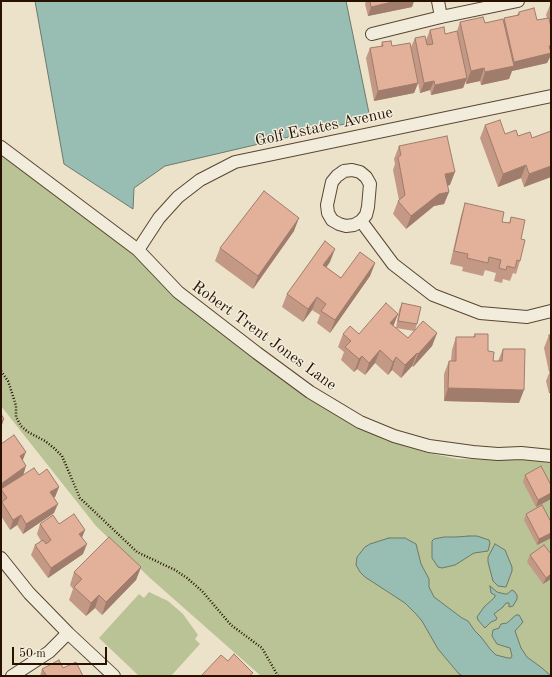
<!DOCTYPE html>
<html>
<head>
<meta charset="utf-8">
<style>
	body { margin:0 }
	#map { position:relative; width:552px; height:677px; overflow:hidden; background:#ebe2c9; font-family:"Old Standard TT",serif }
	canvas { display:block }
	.frame { position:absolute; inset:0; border:2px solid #291100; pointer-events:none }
	.scale { position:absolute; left:12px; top:647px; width:95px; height:18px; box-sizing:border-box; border:2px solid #291100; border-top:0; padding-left:5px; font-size:12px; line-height:14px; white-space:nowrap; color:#291100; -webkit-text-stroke:3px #f2ecdc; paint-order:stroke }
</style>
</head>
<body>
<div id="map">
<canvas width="552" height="677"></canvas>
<div class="frame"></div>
<div class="scale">50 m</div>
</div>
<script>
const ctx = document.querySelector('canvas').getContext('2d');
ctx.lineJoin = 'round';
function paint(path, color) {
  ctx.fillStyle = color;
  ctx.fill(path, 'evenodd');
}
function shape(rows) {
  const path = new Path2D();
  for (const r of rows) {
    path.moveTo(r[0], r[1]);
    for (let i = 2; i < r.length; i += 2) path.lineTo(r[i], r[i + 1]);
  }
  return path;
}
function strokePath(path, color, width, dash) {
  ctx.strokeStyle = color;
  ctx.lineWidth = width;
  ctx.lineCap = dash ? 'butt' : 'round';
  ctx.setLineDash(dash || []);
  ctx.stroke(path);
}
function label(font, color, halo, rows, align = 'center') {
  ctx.font = font + ' "Old Standard TT",serif';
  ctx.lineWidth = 3;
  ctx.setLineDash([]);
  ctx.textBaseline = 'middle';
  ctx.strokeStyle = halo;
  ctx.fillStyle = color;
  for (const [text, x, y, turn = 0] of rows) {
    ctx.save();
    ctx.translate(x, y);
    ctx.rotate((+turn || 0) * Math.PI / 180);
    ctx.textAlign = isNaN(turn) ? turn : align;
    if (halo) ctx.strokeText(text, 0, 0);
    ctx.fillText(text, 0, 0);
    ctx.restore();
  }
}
paint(shape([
	[1,155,120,244,347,420,385,440,428,453,458,459,529,460,551,463,551,676,261,676,150,578,96,526,1,406],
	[149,592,168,601,183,614,198,635,195,639,200,644,171,676,139,676,99,638,139,594,144,598]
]), '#b9c395');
const water = shape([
	[35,1,346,1,370,118,165,166,134,188,133,209,64,164,35,1],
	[469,536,477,536,489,540,490,543,488,551,474,553,455,565,442,568,438,567,432,558,432,541,434,539,444,537,456,537,469,536],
	[389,538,405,538,416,544,421,564,429,579,429,587,434,597,462,618,468,621,475,631,481,637,490,649,496,655,508,658,511,658,512,656,510,648,497,644,492,636,493,630,499,628,501,624,507,623,516,615,519,615,523,622,515,631,521,648,527,657,542,668,551,676,463,676,459,674,438,649,422,621,416,614,405,603,365,577,360,572,356,565,357,557,365,547,370,544,389,538],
	[495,544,505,550,512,567,512,571,506,587,498,586,493,581,488,562,488,557,495,544],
	[490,586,497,592,505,594,507,594,512,590,514,591,517,595,517,599,513,606,509,607,509,603,506,603,503,607,494,614,497,618,496,620,491,622,485,628,478,620,477,617,484,607,495,597,495,595,491,593,490,586]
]);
paint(water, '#98beb3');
strokePath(water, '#6c796b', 1);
const minor = shape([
	[438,1,441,17],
	[372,34,441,17,518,1],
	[1,147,138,250,178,292,257,353,310,392,360,422,394,436,429,446,473,452,498,454,521,453,551,456],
	[352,170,360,172,366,177,370,184,368,207,366,215,361,221,354,225,346,226,339,224,332,220,328,213,327,205,332,182,337,176,344,171,352,170],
	[361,221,393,264,433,295,480,313,527,317,551,311],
	[138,250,159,218,178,197,200,180,235,162,551,96],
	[1,558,29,593,68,633,114,676],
	[12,676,49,652,68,633]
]);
strokePath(minor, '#5a4532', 14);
strokePath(shape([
	[1,371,8,381,13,396,16,406,16,417,21,426,28,432,45,441,54,448,62,456,80,498,137,552,175,570,187,578,202,591,231,625,262,648,278,676]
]), '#291100', 2.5, [1, 2]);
strokePath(minor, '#f2ecdc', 12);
paint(shape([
	[366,1,414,1,412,7,368,16,365,4],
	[550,5,551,5,551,55,547,63,512,71,509,79,481,85,480,81,466,84,466,81,463,88,431,95,430,90,420,93,413,56,418,83,414,93,374,101,366,58,370,48,381,46,382,42,392,46,411,47,415,38,426,40,430,30,445,34,457,31,460,22,485,23,504,20,504,18,517,15,519,12,537,20,547,18,546,15],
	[485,125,505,134,532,138,550,132,551,130,551,177,524,187,521,178,498,187,480,138],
	[399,146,450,185,447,186,449,192,444,204,434,206,406,229,393,214,398,201,399,200,393,170,395,164,394,159],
	[465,203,502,222,509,223,511,217,521,239,520,261,516,274,513,273,510,281,503,279,502,283,494,281,496,273,485,270,483,276,462,271,463,267,450,264,461,216],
	[551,230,551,239,550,233],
	[294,231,253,289,215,261,220,248],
	[330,262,326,267,341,278,375,263,370,276,330,333,317,323,320,315,312,310,303,322,282,307,287,294],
	[402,303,417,324,415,330,437,333,432,346,413,367,412,366,401,378,392,370,388,375,375,363,365,375,357,369,354,372,341,360,344,352,338,347,343,334,359,334,398,314,393,326,408,338,414,331,396,328,399,310],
	[475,334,488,351,493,361,498,361,503,349,519,403,444,401,444,374,449,361,451,361,452,350,456,337,473,337],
	[549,335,551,335,551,393,549,393,546,381,550,371,549,372,544,348],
	[1,444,23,461,23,475,39,475,59,487,55,497,54,497,54,513,23,534,17,525,10,530,1,516],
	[525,475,551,485,551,499,536,507,523,482],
	[526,514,551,522,551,538,537,545,524,520],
	[40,524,59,524,85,530,82,538,83,554,48,578,31,555,35,545,41,541,37,534],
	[530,555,551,579,543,584,527,562],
	[141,567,136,580,102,615,95,608,86,616,69,600,73,589,70,585,74,572],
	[63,668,83,676,40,676,42,669]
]), '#c39884');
paint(shape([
	[396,1,414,1,412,7,368,16,371,7],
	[549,46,551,46,551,55,547,63,512,71,509,79,481,85,485,72,513,66,514,62],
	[484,68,480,81,466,84,471,71],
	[467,78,463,88,431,95,435,85],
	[434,81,430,90,420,93,424,83],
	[418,83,414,93,374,101,378,91],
	[526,165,521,178,498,187,503,174],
	[551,166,551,177,524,187,529,174],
	[455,172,450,185,440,187,445,174],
	[449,192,444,204,434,206,406,229,411,216,439,194],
	[299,218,294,231,253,289,258,276],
	[335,249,330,262,319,278,323,265],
	[375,263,370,276,330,333,335,320],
	[317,297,312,310,303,322,308,309],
	[398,314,393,327,390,323],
	[437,333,432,346,413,367,418,354],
	[380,350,375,363,365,375,369,363],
	[417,353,412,366,401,378,405,365],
	[362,356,357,369,354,372,359,359],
	[396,357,392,370,388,375,393,362],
	[551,365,551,368,550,371,549,372],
	[551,387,551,393,549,393],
	[448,388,524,390,519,403,444,401],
	[4,419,1,428,1,421],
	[26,452,22,462,20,456],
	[26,466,23,476,1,489,1,490,1,484],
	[59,487,55,497,47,502,50,492],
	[551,493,551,499,536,507,538,500],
	[58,504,54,513,23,534,26,524],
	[21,515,17,525,10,530,13,520],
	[85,530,81,539,79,534],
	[551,533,551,538,537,545,539,539],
	[87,544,83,554,48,578,51,568],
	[141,567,136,580,102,615,106,602],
	[551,574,551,579,543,584,546,578],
	[99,595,95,608,86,616,91,603]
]), '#9f7c6c');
const building = shape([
	[370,1,396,1,371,7,370,1],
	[534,8,537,20,549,18,551,28,551,46,549,46,551,53,514,62,504,18,519,15,519,12,534,8],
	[483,17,485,23,503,19,514,66,485,72,484,68,471,71,460,22,483,17],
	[444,27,445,34,457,31,467,78,435,85,434,81,424,83,415,38,425,36,427,45,433,44,430,30,444,27],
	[391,41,392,46,410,43,418,83,378,91,370,48,383,46,382,42,391,41],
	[500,120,505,134,516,130,518,136,530,132,532,138,551,131,551,166,529,174,526,165,503,174,485,125,500,120],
	[447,136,455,172,445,174,449,192,439,194,411,216,398,201,405,195,398,157,401,155,399,146,447,136],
	[264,191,299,218,258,276,220,248,264,191],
	[465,203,504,212,502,222,510,223,511,217,525,220,521,239,525,240,520,261,517,260,515,268,507,266,506,270,499,268,501,260,489,257,488,263,467,258,468,254,454,251,465,203],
	[325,241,335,249,323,265,341,278,360,252,375,263,335,320,321,311,326,304,317,297,308,309,287,294,325,241],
	[386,303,398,314,390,323,408,338,423,321,437,333,418,354,417,353,405,365,396,357,393,362,380,350,369,363,362,356,359,359,345,347,351,341,343,334,350,326,359,334,386,303],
	[402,303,421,307,417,324,398,321,402,303],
	[475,334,488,334,488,351,494,352,493,361,502,361,503,349,525,349,524,390,448,388,449,361,456,361,456,337,475,337,475,334],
	[549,335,551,335,551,346,549,335],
	[1,414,4,419,1,421,1,414],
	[14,435,26,452,20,456,26,466,1,484,1,444,14,435],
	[541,466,551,485,551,493,538,500,525,475,541,466],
	[34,468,39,475,47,469,59,487,50,492,58,504,26,524,21,515,13,520,2,502,7,498,1,489,34,468],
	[542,505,551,522,551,533,539,539,526,514,542,505],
	[74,514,85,530,79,534,87,544,51,568,35,545,43,540,46,544,51,540,40,524,53,515,59,524,74,514],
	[109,537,141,567,106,602,99,595,91,603,74,587,82,579,74,572,109,537],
	[544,545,551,554,551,574,546,578,530,555,544,545],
	[234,654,253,673,249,676,201,676,221,655,228,661,234,654],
	[59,660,63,668,76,662,83,676,45,676,46,675,42,669,59,660]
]);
paint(building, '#e3b19a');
strokePath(building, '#9f7c6c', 1);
label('16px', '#291100', '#f2ecdc', [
	["Golf Estates Avenue",324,127,-12],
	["Robert Trent Jones Lane",264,336,36]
]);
</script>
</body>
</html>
